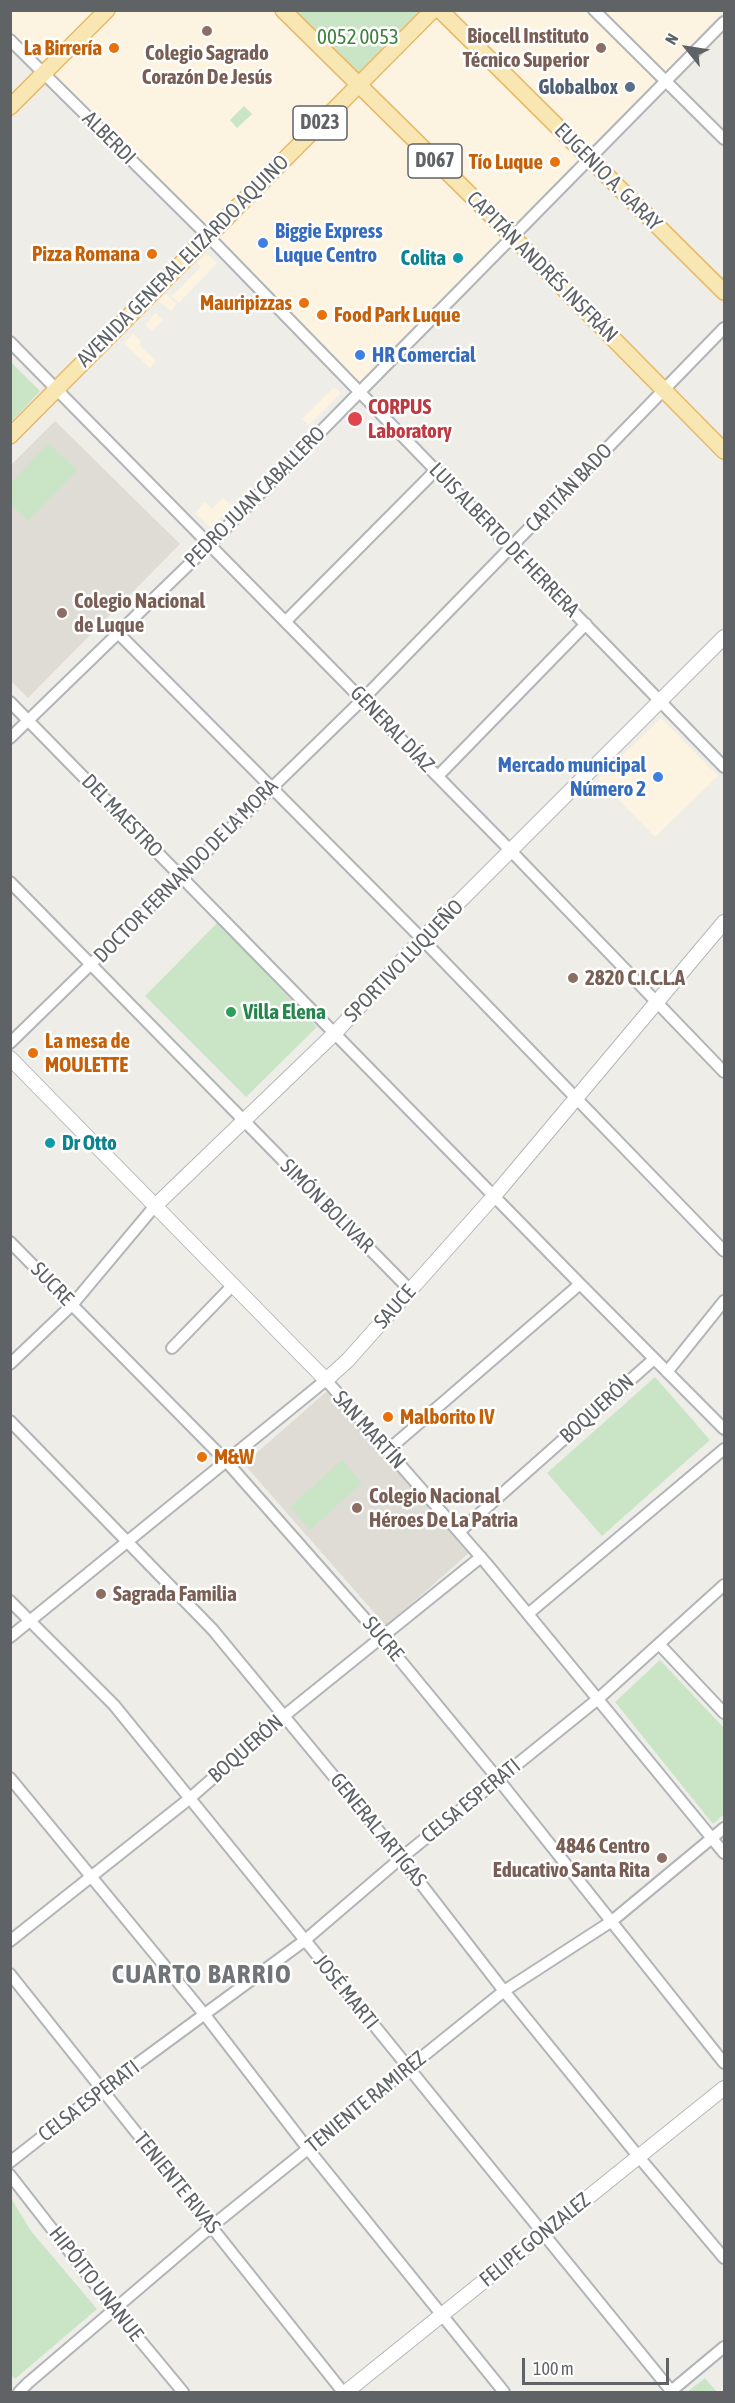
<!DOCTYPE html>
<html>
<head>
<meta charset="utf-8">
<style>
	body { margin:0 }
	#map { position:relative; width:735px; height:2403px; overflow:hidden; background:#efede7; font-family:"Asap Condensed",sans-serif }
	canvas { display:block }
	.frame { position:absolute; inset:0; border:12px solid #5f6366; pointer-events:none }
	.north { position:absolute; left:657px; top:18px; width:60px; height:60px; -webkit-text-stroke:4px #fff; paint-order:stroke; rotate:300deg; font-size:16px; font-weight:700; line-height:24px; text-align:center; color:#5f6366 }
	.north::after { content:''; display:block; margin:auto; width:21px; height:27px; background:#5f6366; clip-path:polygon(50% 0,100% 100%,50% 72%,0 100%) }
	.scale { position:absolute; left:522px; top:2358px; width:147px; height:27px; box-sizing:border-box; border:3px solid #5f6366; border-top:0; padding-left:8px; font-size:18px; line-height:21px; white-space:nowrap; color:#5f6366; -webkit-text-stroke:4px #fff; paint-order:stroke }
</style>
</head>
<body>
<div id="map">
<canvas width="735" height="2403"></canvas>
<div class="frame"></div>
<div class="north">N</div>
<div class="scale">100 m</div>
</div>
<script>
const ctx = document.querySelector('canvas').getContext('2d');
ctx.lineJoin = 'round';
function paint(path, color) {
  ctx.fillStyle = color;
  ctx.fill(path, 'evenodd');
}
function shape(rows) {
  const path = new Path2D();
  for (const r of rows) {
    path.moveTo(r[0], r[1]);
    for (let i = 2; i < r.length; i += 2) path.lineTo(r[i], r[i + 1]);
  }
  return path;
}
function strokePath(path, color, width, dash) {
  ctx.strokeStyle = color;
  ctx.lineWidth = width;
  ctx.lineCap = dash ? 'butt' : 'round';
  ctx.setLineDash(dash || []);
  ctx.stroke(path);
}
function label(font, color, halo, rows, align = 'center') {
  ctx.font = font + ' "Asap Condensed",sans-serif';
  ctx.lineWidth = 5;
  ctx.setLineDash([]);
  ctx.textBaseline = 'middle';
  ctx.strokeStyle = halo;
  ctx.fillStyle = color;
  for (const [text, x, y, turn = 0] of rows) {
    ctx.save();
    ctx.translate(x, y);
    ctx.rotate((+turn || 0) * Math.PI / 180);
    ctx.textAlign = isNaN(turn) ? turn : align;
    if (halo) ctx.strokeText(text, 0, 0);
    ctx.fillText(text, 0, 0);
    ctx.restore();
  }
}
paint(shape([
	[276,10,348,83,348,85,209,226,204,224,55,76,57,69,114,11],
	[724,10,666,71,661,69,602,11],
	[10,11,98,11,44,62,39,60,11,32],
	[448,11,585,11,654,78,655,82,589,148],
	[438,17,577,154,577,162,513,226,369,86,432,18],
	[361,95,502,235,500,240,360,381,355,380,217,237,356,96],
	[206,253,217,263,179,303,172,296,201,267,197,263],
	[166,294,177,304,171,311,159,301],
	[155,313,163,320,152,331,145,325],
	[133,333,141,342,139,345,156,361,150,368,124,343],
	[334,387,341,393,309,425,302,419],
	[223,498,232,506,211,528,195,513,205,502,212,509],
	[661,718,718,776,655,837,598,779]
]), '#fcf3e0');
paint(shape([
	[55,421,180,544,28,698,11,681,10,466],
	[327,1391,469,1553,386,1626,244,1464]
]), '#dfdcd6');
paint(shape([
	[291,11,422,11,359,73,356,73],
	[244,106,252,114,237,128,230,120],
	[10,361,40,391,11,422,10,422],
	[48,443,77,470,28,521,11,504,11,483],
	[218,922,317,1027,246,1097,145,996],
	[655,1377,710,1440,602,1536,547,1473],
	[342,1460,362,1483,310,1530,290,1507],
	[660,1660,724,1728,724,1814,713,1824,615,1702],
	[11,2198,31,2231,97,2309,15,2379,10,2374],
	[705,2378,717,2392,687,2392]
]), '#c9e5c6');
const street = shape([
	[594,10,724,139],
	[10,40,208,236,724,767],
	[10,342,511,851,724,1072],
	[286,621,436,470],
	[118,633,422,939,724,1251],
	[10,702,580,1284,724,1429],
	[10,738,210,544,724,22],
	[438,776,586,624],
	[10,882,410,1290],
	[10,1043,363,699,724,328],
	[10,1242,226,1461,381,1637,498,1779,724,2063],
	[172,1348,233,1285],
	[10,1364,72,1305,154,1207],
	[667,1372,724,1301],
	[10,1421,213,1630,401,1858,504,1991,638,2156,724,2258],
	[388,1450,580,1284],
	[459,1532,654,1359],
	[10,1601,114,1705,672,2392],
	[528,1614,724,1449],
	[10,1637,326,1380,486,1563,724,1853],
	[659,1644,724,1713],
	[10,1778,205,2015,308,2149,504,2392],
	[10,1941,189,1799,284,1716,481,1557],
	[10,1974,343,2392],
	[10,2162,103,2089,304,1941,401,1858,598,1699,724,1585],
	[10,2175,115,2310,183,2392],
	[19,2392,28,2383,212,2226,504,1991,612,1921,724,1828],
	[670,2392,724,2347]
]);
const secondary = shape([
	[10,1058,326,1380,348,1360,494,1196,724,922],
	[154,1207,335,1033,422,939,724,637],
	[346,2392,724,2088]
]);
const primary = shape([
	[283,10,512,236,724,451],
	[440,10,724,292],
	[10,107,107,10],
	[10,436,433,10]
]);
strokePath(street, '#b2b5b8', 14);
strokePath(secondary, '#b3b7ba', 16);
strokePath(primary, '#e7b969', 18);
strokePath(street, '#fff', 10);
strokePath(secondary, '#fff', 14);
strokePath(primary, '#f9e7b3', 15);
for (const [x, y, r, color] of [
	[207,31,6,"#8d6e63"],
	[114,48,6,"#e8710a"],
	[601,48,6,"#8d6e63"],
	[630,87,6,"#5c6f8a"],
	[555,162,6,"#e8710a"],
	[263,243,6,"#3f7fe0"],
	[152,254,6,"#e8710a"],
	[458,258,6,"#0f9aa8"],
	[304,303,6,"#e8710a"],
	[322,315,6,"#e8710a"],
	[360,355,6,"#3f7fe0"],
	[355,419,8,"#e0444e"],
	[62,613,6,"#8d6e63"],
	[658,777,6,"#3f7fe0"],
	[573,978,6,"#8d6e63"],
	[231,1012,6,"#2e9e5b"],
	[33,1053,6,"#e8710a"],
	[50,1143,6,"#0f9aa8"],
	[388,1417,6,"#e8710a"],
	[202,1457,6,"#e8710a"],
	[357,1508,6,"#8d6e63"],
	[101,1594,6,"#8d6e63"],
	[662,1858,6,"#8d6e63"]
]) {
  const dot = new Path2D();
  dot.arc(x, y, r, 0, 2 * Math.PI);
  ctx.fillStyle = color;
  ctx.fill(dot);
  strokePath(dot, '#fff', 2);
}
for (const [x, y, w] of [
	[320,123,54],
	[435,161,54]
]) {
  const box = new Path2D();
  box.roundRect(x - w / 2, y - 17, w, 34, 4.5);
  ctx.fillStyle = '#fff';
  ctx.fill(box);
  strokePath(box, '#5f6366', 1.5);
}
label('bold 20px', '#5f6366', null, [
	["D023",320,123],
	["D067",435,161]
]);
label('bold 21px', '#785e54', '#fff', [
	["Biocell Instituto",589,36,"right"],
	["Técnico Superior",589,60,"right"],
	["Colegio Sagrado",207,53,"center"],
	["Corazón De Jesús",207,77,"center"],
	["Colegio Nacional",74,601],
	["de Luque",74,625],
	["2820 C.I.C.L.A",585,978],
	["Colegio Nacional",369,1496],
	["Héroes De La Patria",369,1520],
	["Sagrada Familia",113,1594],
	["4846 Centro",650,1846,"right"],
	["Educativo Santa Rita",650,1870,"right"]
], 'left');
label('21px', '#3f803c', '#fff', [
	["0052 0053",358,37]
]);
label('bold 21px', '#c56008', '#fff', [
	["La Birrería",102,48],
	["Tío Luque",543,162],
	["Pizza Romana",140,254],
	["Mauripizzas",292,303],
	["Food Park Luque",334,315,"left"],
	["La mesa de",45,1041,"left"],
	["MOULETTE",45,1065,"left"],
	["Malborito IV",400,1417,"left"],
	["M&W",214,1457,"left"]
], 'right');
label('bold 21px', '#4e5e75', '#fff', [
	["Globalbox",618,87]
], 'right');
label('21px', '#5f6366', '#fff', [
	["ALBERDI",109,138,45],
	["EUGENIO A. GARAY",608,177,45],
	["AVENIDA GENERAL ELIZARDO AQUINO",183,261,-45],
	["CAPITÁN ANDRÉS INSFRÁN",542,267,45],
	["CAPITÁN BADO",569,488,-46],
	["PEDRO JUAN CABALLERO",255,497,-45],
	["LUIS ALBERTO DE HERRERA",504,540,46],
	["GENERAL DÍAZ",392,729,46],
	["DEL MAESTRO",122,816,46],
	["DOCTOR FERNANDO DE LA MORA",186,871,-45],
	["SPORTIVO LUQUEÑO",404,961,-46],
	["SIMÓN BOLIVAR",327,1206,45],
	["SUCRE",52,1284,46],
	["SAUCE",395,1307,-48],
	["BOQUERÓN",597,1409,-42],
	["SAN MARTÍN",369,1430,48],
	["SUCRE",383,1639,50],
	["BOQUERÓN",246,1749,-41],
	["CELSA ESPERATI",471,1801,-39],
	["GENERAL ARTIGAS",378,1830,51],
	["JOSÉ MARTI",346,1992,51],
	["CELSA ESPERATI",89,2101,-37],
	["TENIENTE RAMIREZ",366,2102,-39],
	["TENIENTE RIVAS",177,2183,51],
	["FELIPE GONZALEZ",535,2240,-39],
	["HIPÓITO UNANUE",96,2284,52]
]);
label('bold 21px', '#366cbe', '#fff', [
	["Biggie Express",275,231],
	["Luque Centro",275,255],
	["HR Comercial",372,355],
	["Mercado municipal",646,765,"right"],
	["Número 2",646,789,"right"]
], 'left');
label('bold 21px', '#0d838f', '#fff', [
	["Colita",446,258],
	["Dr Otto",62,1143,"left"]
], 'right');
label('bold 21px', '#be3a42', '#fff', [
	["CORPUS",368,407],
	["Laboratory",368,431]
], 'left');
label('bold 21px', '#27864d', '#fff', [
	["Villa Elena",243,1012]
], 'left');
ctx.letterSpacing = '1.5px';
label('bold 27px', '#707578', '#fff', [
	["CUARTO BARRIO",202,1974]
]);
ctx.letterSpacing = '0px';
</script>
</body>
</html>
